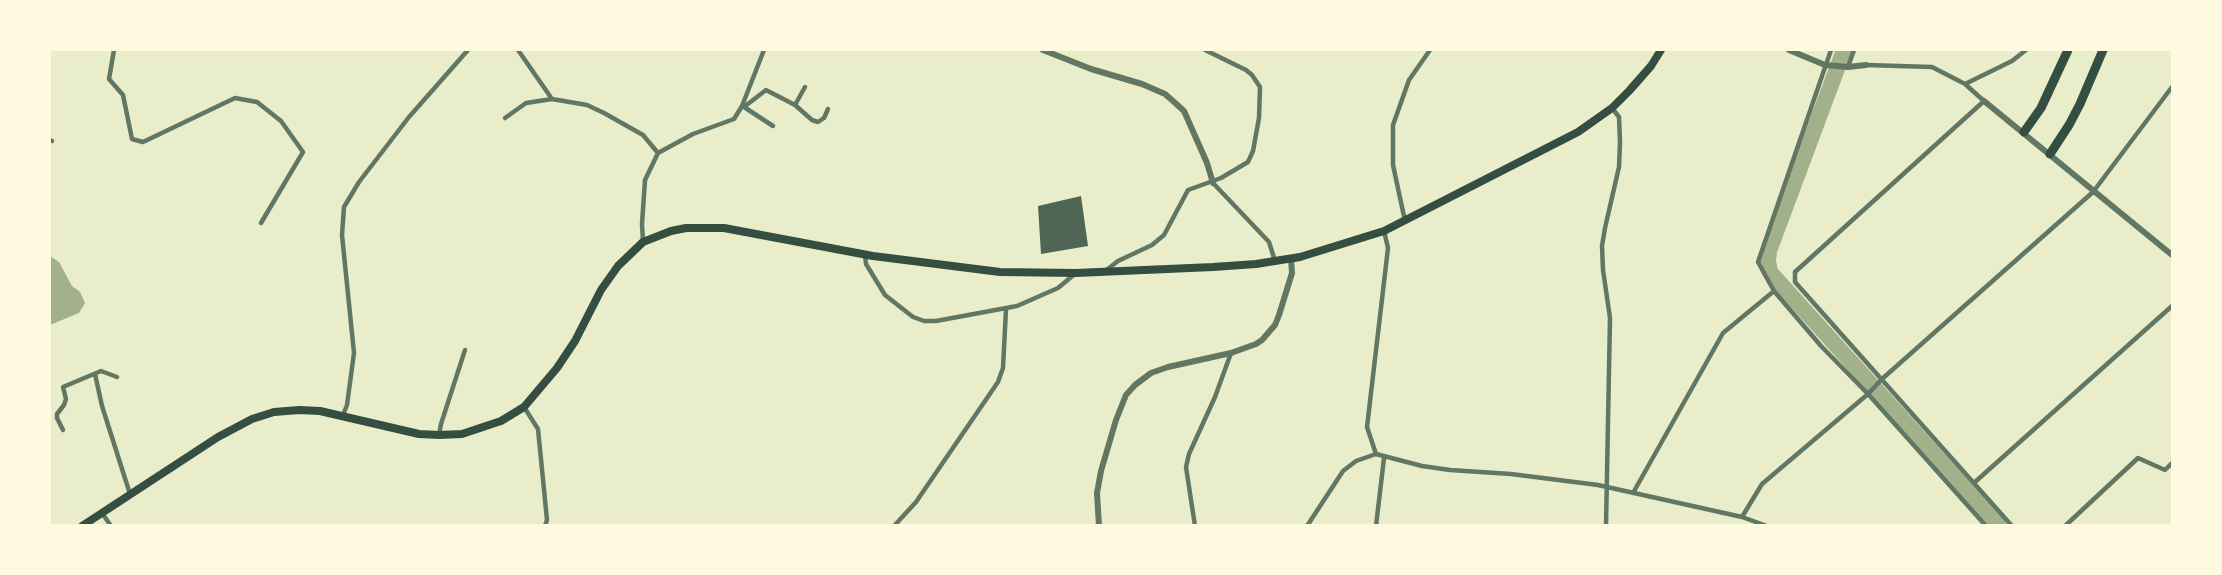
<!DOCTYPE html>
<html>
<head>
<meta charset="utf-8">
<style>
	body { margin:0 }
	#map { position:relative; width:2222px; height:575px; overflow:hidden; background:#e9edc9; font-family:Helvetica,sans-serif }
	canvas { display:block }
	.frame { position:absolute; inset:0; border:51px solid #fefae0; pointer-events:none }
</style>
</head>
<body>
<div id="map">
<canvas width="2222" height="575"></canvas>
<div class="frame"></div>
</div>
<script>
const ctx = document.querySelector('canvas').getContext('2d');
ctx.lineJoin = 'round';
function paint(path, color) {
  ctx.fillStyle = color;
  ctx.fill(path, 'evenodd');
}
function shape(rows) {
  const path = new Path2D();
  for (const r of rows) {
    path.moveTo(r[0], r[1]);
    for (let i = 2; i < r.length; i += 2) path.lineTo(r[i], r[i + 1]);
  }
  return path;
}
function strokePath(path, color, width, dash) {
  ctx.strokeStyle = color;
  ctx.lineWidth = width;
  ctx.lineCap = dash ? 'butt' : 'round';
  ctx.setLineDash(dash || []);
  ctx.stroke(path);
}
paint(shape([
	[50,256,59,262,72,286,80,292,85,303,79,313,50,325]
]), '#a3b18a');
strokePath(shape([
	[1844,50,1769,251,1768,261,1770,272,1999,526]
]), '#a3b18a', 16);
paint(shape([
	[1081,196,1088,246,1041,254,1038,206]
]), '#4f6655');
strokePath(shape([
	[114,50,109,79,123,95,132,139,143,142,235,98,257,102,281,121,303,152,261,223],
	[518,50,552,99,587,105,604,113,643,135,658,153],
	[1831,50,1758,262,1774,291,1821,346,1868,394,1986,526],
	[1866,65,1932,67,1965,84,1984,101,1795,272,1795,282,2012,526],
	[1848,67,1854,50],
	[1965,84,2012,61,2026,50],
	[795,105,805,87],
	[744,107,766,90,795,105,812,120,818,122,824,118,828,109],
	[744,107,773,126],
	[505,118,526,103,552,99],
	[50,140,52,141],
	[1213,183,1269,242,1275,261],
	[1405,221,1393,165,1393,125,1409,80,1430,50],
	[643,242,642,224,645,180,658,153,693,134,734,119,742,106,764,50],
	[865,254,866,264,885,295,913,317,924,321,936,321,1017,306,1058,288,1076,273],
	[1104,272,1118,261,1152,245,1164,235,1188,190,1221,178,1248,162,1253,151,1259,118,1260,87,1252,75,1246,70,1205,50],
	[95,374,102,406,130,494],
	[524,407,538,429,547,520,545,526],
	[343,415,347,405,354,353,342,235,344,207,359,182,409,117,468,50],
	[63,430,57,418,57,414,64,405,66,399,63,387,101,371,117,377],
	[439,435,441,424,465,350],
	[1376,454,1367,427,1388,248,1384,231],
	[1975,482,2172,306],
	[1633,493,1723,333,1774,291],
	[102,513,111,526],
	[1742,517,1762,484,1868,394,1882,379,2093,192,2172,87],
	[894,526,916,502,998,382,1003,368,1006,309],
	[1195,526,1186,467,1189,454,1215,397,1231,353],
	[1307,526,1343,471,1356,461,1376,454,1422,466,1450,470,1511,474,1598,485,1742,517,1767,526],
	[1376,526,1384,458],
	[1606,526,1610,318,1603,270,1602,246,1605,228,1619,167,1620,142,1619,117,1612,108],
	[2065,526,2138,458,2165,470,2172,463]
]), '#617663', 4.5);
strokePath(shape([
	[1043,50,1091,69,1142,84,1165,94,1173,101,1184,111,1207,163,1213,183],
	[1789,50,1825,65,1848,67,1866,65],
	[1984,101,2172,255],
	[1099,526,1097,493,1101,471,1116,420,1126,395,1135,385,1151,373,1168,367,1231,353,1256,344,1262,340,1275,325,1279,315,1292,273,1291,259]
]), '#617663', 6);
strokePath(shape([
	[82,526,218,437,252,419,274,412,299,410,320,411,419,434,439,435,462,434,501,421,524,407,557,368,575,341,601,290,618,266,643,242,671,231,686,228,724,228,873,256,1000,272,1076,273,1213,267,1256,264,1300,257,1384,231,1578,132,1612,108,1629,91,1651,66,1661,50]
]), '#344e41', 8);
strokePath(shape([
	[2024,132,2041,108,2068,50],
	[2050,154,2069,125,2080,104,2103,50]
]), '#344e41', 9);
</script>
</body>
</html>
